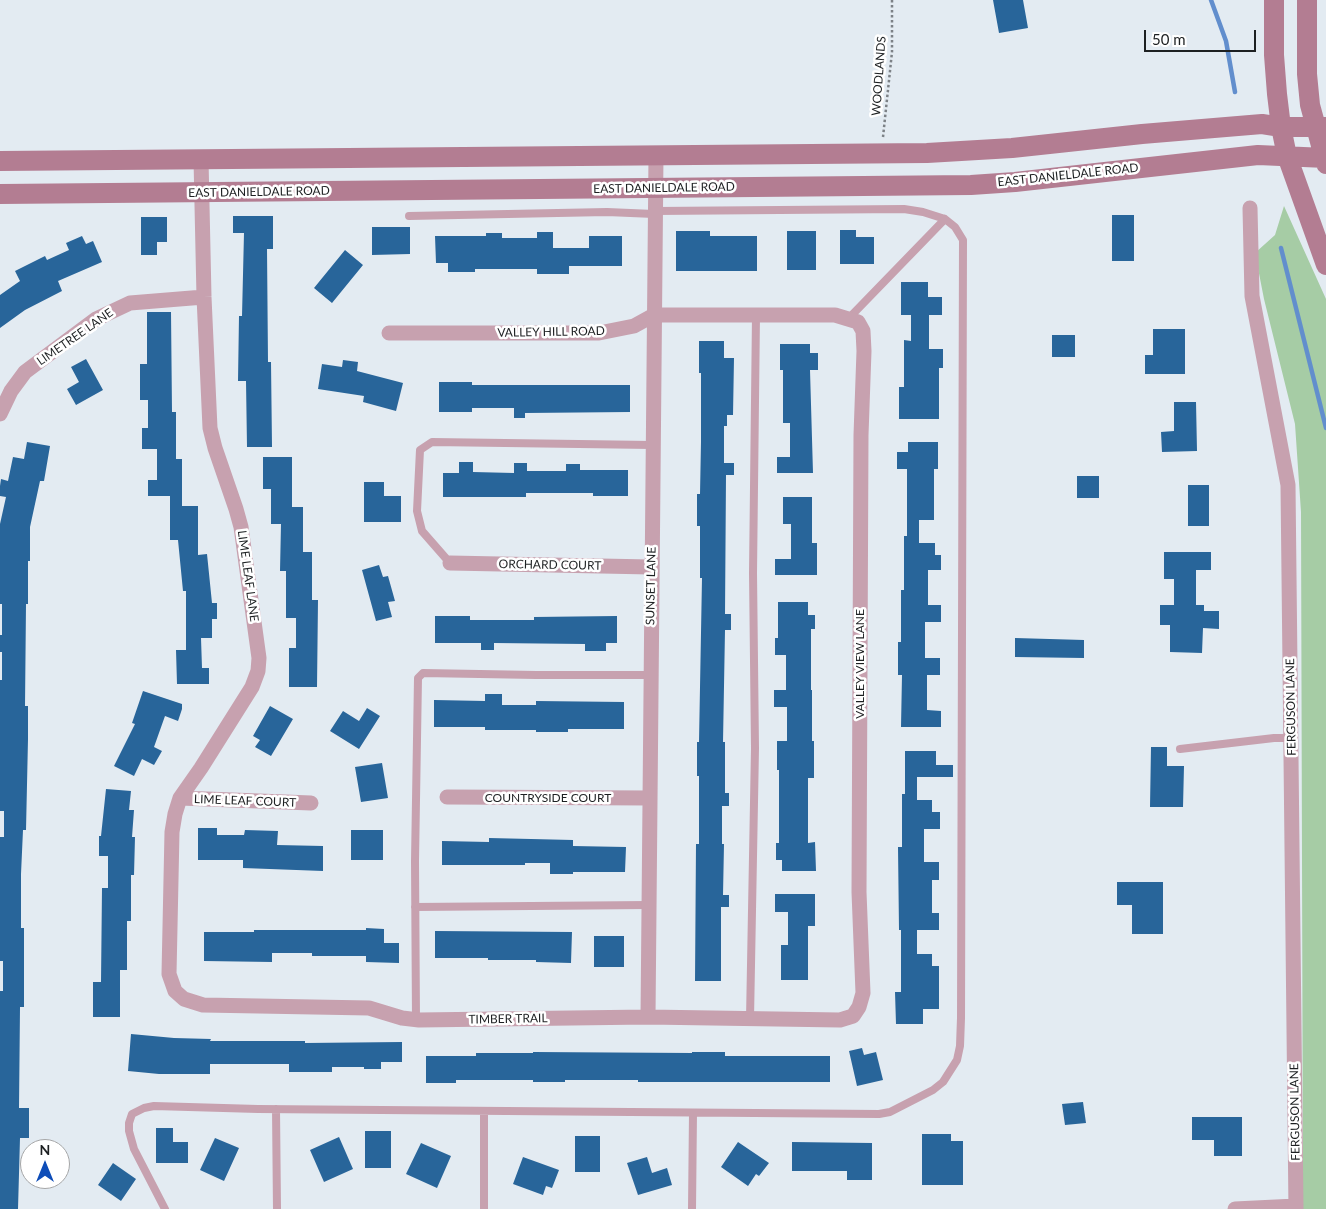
<!DOCTYPE html>
<html>
<head>
<meta charset="utf-8">
<style>
	body { margin:0 }
	#map { position:relative; width:1326px; height:1209px; overflow:hidden; background:#e3ebf2; font-family:Lato,sans-serif }
	canvas { display:block }
	.north { position:absolute; left:20px; top:1139px; width:50px; height:50px; box-sizing:border-box; background:#fff; border:1px solid #a5a6a7; border-radius:50%; rotate:0deg; font-size:14px; font-weight:700; line-height:20px; text-align:center; color:#1d2022 }
	.north::after { content:''; display:block; margin:auto; width:18px; height:22px; background:#0e4db8; clip-path:polygon(50% 0,100% 100%,50% 72%,0 100%) }
	.scale { position:absolute; left:1144px; top:30px; width:112px; height:22px; box-sizing:border-box; border:2px solid #1d2022; border-top:0; padding-left:6px; font-size:15px; line-height:18px; white-space:nowrap; color:#1d2022; -webkit-text-stroke:4px #fff; paint-order:stroke }
</style>
</head>
<body>
<div id="map">
<canvas width="1326" height="1209"></canvas>
<div class="north">N</div>
<div class="scale">50 m</div>
</div>
<script>
const ctx = document.querySelector('canvas').getContext('2d');
ctx.lineJoin = 'round';
function paint(path, color) {
  ctx.fillStyle = color;
  ctx.fill(path, 'evenodd');
}
function shape(rows) {
  const path = new Path2D();
  for (const r of rows) {
    path.moveTo(r[0], r[1]);
    for (let i = 2; i < r.length; i += 2) path.lineTo(r[i], r[i + 1]);
  }
  return path;
}
function strokePath(path, color, width, dash) {
  ctx.strokeStyle = color;
  ctx.lineWidth = width;
  ctx.lineCap = dash ? 'butt' : 'round';
  ctx.setLineDash(dash || []);
  ctx.stroke(path);
}
function label(font, color, halo, rows, align = 'center') {
  ctx.font = font + ' Lato,sans-serif';
  ctx.lineWidth = 5;
  ctx.setLineDash([]);
  ctx.textBaseline = 'middle';
  ctx.strokeStyle = halo;
  ctx.fillStyle = color;
  for (const [text, x, y, turn = 0] of rows) {
    ctx.save();
    ctx.translate(x, y);
    ctx.rotate((+turn || 0) * Math.PI / 180);
    ctx.textAlign = isNaN(turn) ? turn : align;
    if (halo) ctx.strokeText(text, 0, 0);
    ctx.fillText(text, 0, 0);
    ctx.restore();
  }
}
paint(shape([
	[1284,206,1326,299,1326,1209,1303,1209,1301,512,1295,424,1264,299,1255,253,1275,235]
]), '#a6cca5');
strokePath(shape([
	[1211,0,1226,41,1235,92],
	[1281,248,1326,428]
]), '#628ecd', 4.5);
paint(shape([
	[993,0,1023,0,1028,28,999,33],
	[1112,215,1134,215,1134,261,1112,261],
	[233,216,273,216,273,249,267,249,268,362,271,362,272,447,247,447,246,381,238,381,239,316,242,316,244,233,233,233],
	[141,217,167,217,167,242,157,242,157,255,141,255],
	[372,227,410,227,410,254,372,255],
	[840,230,856,230,856,237,874,237,874,264,840,264],
	[676,231,710,231,710,236,757,236,757,271,676,271],
	[787,231,816,231,816,270,787,270],
	[537,232,553,232,553,248,589,248,589,236,622,236,622,266,569,266,569,274,537,274,537,269,475,269,475,272,448,272,448,263,436,263,435,236,486,236,486,233,502,233,502,238,537,238],
	[82,236,86,244,93,241,102,262,58,281,62,291,25,310,0,328,0,295,20,281,15,271,45,256,47,260,69,250,66,243],
	[345,250,363,265,332,303,314,288],
	[901,282,928,282,928,297,942,297,942,315,929,315,929,349,943,349,943,368,939,368,939,419,899,419,899,387,904,387,904,340,911,341,911,315,901,315],
	[147,312,171,312,172,412,176,412,176,459,182,459,182,506,198,506,198,555,207,554,212,603,217,603,217,619,212,619,212,638,201,638,202,668,209,668,209,684,177,684,176,650,186,650,186,591,183,591,178,540,170,540,170,496,148,496,148,480,157,480,157,449,142,449,142,428,148,428,148,400,140,400,140,364,147,364],
	[1153,329,1185,329,1185,374,1145,374,1145,355,1153,355],
	[1052,335,1075,335,1075,357,1052,357],
	[699,341,724,341,724,358,734,358,733,415,727,415,727,426,724,426,724,463,734,463,734,475,726,475,725,614,731,614,731,630,725,630,723,742,725,742,725,793,729,793,729,806,722,806,722,844,724,844,723,895,729,895,729,907,721,907,721,981,695,981,696,844,699,844,699,776,697,776,697,742,699,742,702,578,700,578,700,526,697,526,697,494,700,494,701,442,701,373,699,373],
	[780,344,810,344,810,353,818,353,818,370,810,370,813,473,777,473,777,457,790,457,790,423,783,423,783,370,780,370],
	[86,359,103,390,76,405,67,389,79,382,71,367],
	[343,360,358,362,357,371,403,383,396,411,363,402,364,396,318,389,322,364,342,367],
	[439,382,472,382,472,385,630,385,630,412,525,413,525,418,514,418,514,408,472,408,472,412,439,412],
	[1174,402,1196,402,1197,451,1162,452,1161,432,1174,431],
	[27,442,50,446,44,481,40,481,30,527,30,561,28,561,28,604,26,604,25,706,28,706,28,739,26,830,23,830,21,874,21,928,24,928,24,1007,20,1007,19,1108,29,1108,29,1138,20,1138,18,1209,0,1209,0,991,3,991,3,961,0,961,0,837,4,837,4,811,0,811,0,680,2,680,2,652,0,652,0,635,2,635,2,604,0,604,0,524,6,497,0,496,0,486,1,479,8,481,13,457,24,459],
	[908,442,938,442,938,469,934,469,934,520,919,520,919,543,935,543,935,555,941,555,941,570,928,570,928,605,941,605,941,622,925,622,925,658,940,658,940,675,927,675,927,710,941,711,941,727,901,727,902,675,898,675,898,642,901,642,901,590,904,590,904,536,907,536,907,469,897,469,897,452,908,452],
	[263,457,292,457,292,507,303,507,303,552,312,552,312,600,318,600,317,687,289,687,289,648,296,648,296,618,286,618,286,571,280,571,281,524,271,524,271,489,263,489],
	[459,462,473,462,473,472,514,473,514,463,527,463,527,471,566,471,566,464,580,464,580,470,628,470,628,496,593,496,593,493,526,493,526,497,443,497,443,473,459,473],
	[1077,476,1099,476,1099,498,1077,498],
	[364,482,384,482,384,496,401,496,401,522,364,522],
	[1188,485,1209,485,1209,526,1188,526],
	[783,497,812,497,812,543,817,543,817,575,775,575,775,559,791,559,791,524,783,524],
	[1164,552,1211,552,1211,570,1196,570,1196,605,1204,605,1204,611,1219,611,1219,629,1203,628,1202,653,1170,652,1170,625,1160,625,1160,605,1174,605,1174,579,1164,579],
	[379,565,383,577,388,576,395,601,388,602,392,617,376,621,362,570],
	[778,602,808,602,808,615,815,615,815,629,811,629,811,690,812,690,812,741,814,741,814,778,808,778,808,843,815,842,816,871,782,871,782,860,776,860,776,843,779,843,779,770,777,770,777,741,787,741,787,707,774,707,774,690,786,690,786,655,775,655,775,638,778,638],
	[435,616,470,616,470,620,534,620,534,617,617,616,617,643,606,643,606,651,585,651,585,644,494,643,494,650,481,650,481,643,435,643],
	[1015,638,1084,640,1084,658,1015,657],
	[143,691,182,704,182,709,178,721,165,716,154,747,162,751,154,765,142,759,134,776,114,766,135,724,132,723],
	[485,694,502,694,502,705,536,705,536,701,624,702,624,729,568,729,568,732,536,732,536,730,485,730,485,727,434,727,434,700,485,701],
	[270,706,293,719,271,756,255,747,260,740,253,736],
	[367,708,380,716,359,749,330,731,343,711,359,721],
	[1151,747,1167,747,1167,766,1184,766,1183,807,1150,807],
	[905,751,936,751,936,765,953,765,953,777,917,777,917,800,932,800,932,812,940,812,940,829,924,829,924,862,939,862,939,880,932,880,932,913,939,913,939,930,917,930,917,954,932,954,932,966,939,966,939,1009,923,1009,923,1024,896,1024,895,992,901,992,901,930,899,930,898,847,902,847,902,794,905,794],
	[382,763,388,798,361,802,355,767],
	[106,789,131,791,129,810,134,810,132,837,135,837,134,875,131,875,131,921,127,921,127,970,120,970,120,1017,93,1017,93,982,101,982,102,888,108,888,108,856,99,856,99,836,101,836],
	[198,828,217,828,217,835,244,835,245,830,278,831,277,845,323,846,323,871,243,868,243,860,198,860],
	[351,830,383,830,383,860,351,860],
	[489,838,573,840,573,846,626,847,625,872,573,872,573,874,550,874,550,863,525,863,525,865,442,865,442,841,489,842],
	[1117,882,1163,882,1163,934,1132,934,1132,905,1117,905],
	[775,894,815,894,815,926,808,926,808,980,781,980,781,945,788,945,788,912,775,912],
	[366,928,384,929,384,943,399,943,399,963,366,962,366,956,312,956,312,953,272,953,272,962,204,961,204,932,254,932,254,930,366,930],
	[435,931,572,932,571,963,536,962,536,960,488,960,488,958,435,958],
	[594,936,624,936,624,967,594,967],
	[131,1034,174,1038,211,1039,210,1041,305,1041,305,1043,402,1042,402,1062,381,1062,381,1069,364,1069,364,1067,332,1067,332,1072,289,1072,289,1064,210,1064,210,1074,159,1074,128,1071],
	[862,1048,864,1055,876,1052,883,1080,857,1086,849,1051],
	[533,1052,692,1053,692,1052,725,1052,725,1056,830,1056,830,1082,638,1082,638,1080,565,1080,565,1082,533,1082,533,1080,456,1080,456,1083,426,1083,426,1056,476,1056,476,1053,533,1053],
	[1083,1102,1086,1123,1065,1125,1062,1104],
	[1192,1117,1242,1117,1242,1156,1214,1156,1214,1140,1192,1140],
	[156,1128,173,1128,173,1142,188,1142,188,1163,156,1163],
	[365,1131,391,1131,391,1168,365,1168],
	[922,1134,951,1134,951,1141,963,1141,963,1185,922,1185],
	[575,1136,600,1136,600,1172,575,1172],
	[339,1137,353,1169,324,1182,310,1150],
	[215,1138,239,1148,224,1181,200,1170],
	[738,1142,769,1163,759,1176,756,1174,748,1186,721,1167],
	[792,1142,872,1143,872,1180,847,1180,847,1171,792,1171],
	[421,1143,451,1156,437,1188,406,1174],
	[523,1157,559,1170,552,1188,546,1186,543,1195,513,1184],
	[647,1157,652,1173,667,1168,672,1185,638,1195,627,1163],
	[113,1163,136,1179,121,1201,98,1185]
]), '#28659a');
strokePath(shape([
	[883,137,892,52,892,0]
]), '#7c8186', 2.5, [2.5, 2.5]);
strokePath(shape([
	[409,216,607,212,654,214],
	[849,318,945,219],
	[450,563,422,531,417,511,420,450,432,442,652,445],
	[1180,749,1274,738,1291,738],
	[415,907,648,905],
	[750,1019,755,748,753,573,756,315],
	[416,1020,415,861,418,678,423,673,536,675,650,675],
	[276,1109,277,1209],
	[484,1111,484,1209],
	[165,1209,134,1149,129,1131,129,1123,132,1114,144,1108,154,1106,258,1109,879,1114,890,1112,933,1090,943,1082,957,1060,960,1046,961,1018,963,240,955,227,945,219,923,212,904,209,655,211],
	[692,1209,693,1113]
]), '#c7a1af', 8);
strokePath(shape([
	[201,159,204,297,210,428,215,448,236,509,241,527,259,658,258,671,252,687,201,768,180,798,175,814,172,832,169,974,175,991,184,999,203,1005,369,1008,402,1018,419,1020,648,1017,840,1020,853,1016,859,1007,863,993,859,892,861,435,864,351,863,331,858,322,835,315,654,315,634,326,599,333,389,333],
	[1250,208,1252,296,1288,485,1296,1209],
	[0,414,11,391,25,372,96,319,130,303,204,297],
	[450,563,651,567],
	[447,797,649,798],
	[180,798,311,803],
	[648,1017,656,155],
	[1235,1209,1296,1206]
]), '#c7a1af', 15);
strokePath(shape([
	[1274,0,1274,55,1277,94,1281,127,1287,156,1326,265],
	[1307,0,1307,74,1310,105,1326,164],
	[0,161,927,153,1012,148,1142,134,1262,124,1281,127,1326,127],
	[0,194,971,185,1015,182,1258,155,1326,158]
]), '#b37d92', 20);
label('12px', '#1d2022', '#fff', [
	["WOODLANDS",879,76,-86],
	["EAST DANIELDALE ROAD",1068,175,-6],
	["EAST DANIELDALE ROAD",664,188,-1],
	["EAST DANIELDALE ROAD",259,192,-1],
	["VALLEY HILL ROAD",551,332,-1],
	["LIMETREE LANE",75,337,-35],
	["ORCHARD COURT",550,565,1],
	["LIME LEAF LANE",248,576,82],
	["SUNSET LANE",651,586,-89],
	["VALLEY VIEW LANE",860,664,-90],
	["FERGUSON LANE",1291,707,-91],
	["COUNTRYSIDE COURT",548,798],
	["LIME LEAF COURT",245,801,2],
	["TIMBER TRAIL",508,1019,-1],
	["FERGUSON LANE",1295,1112,-91]
]);
</script>
</body>
</html>
